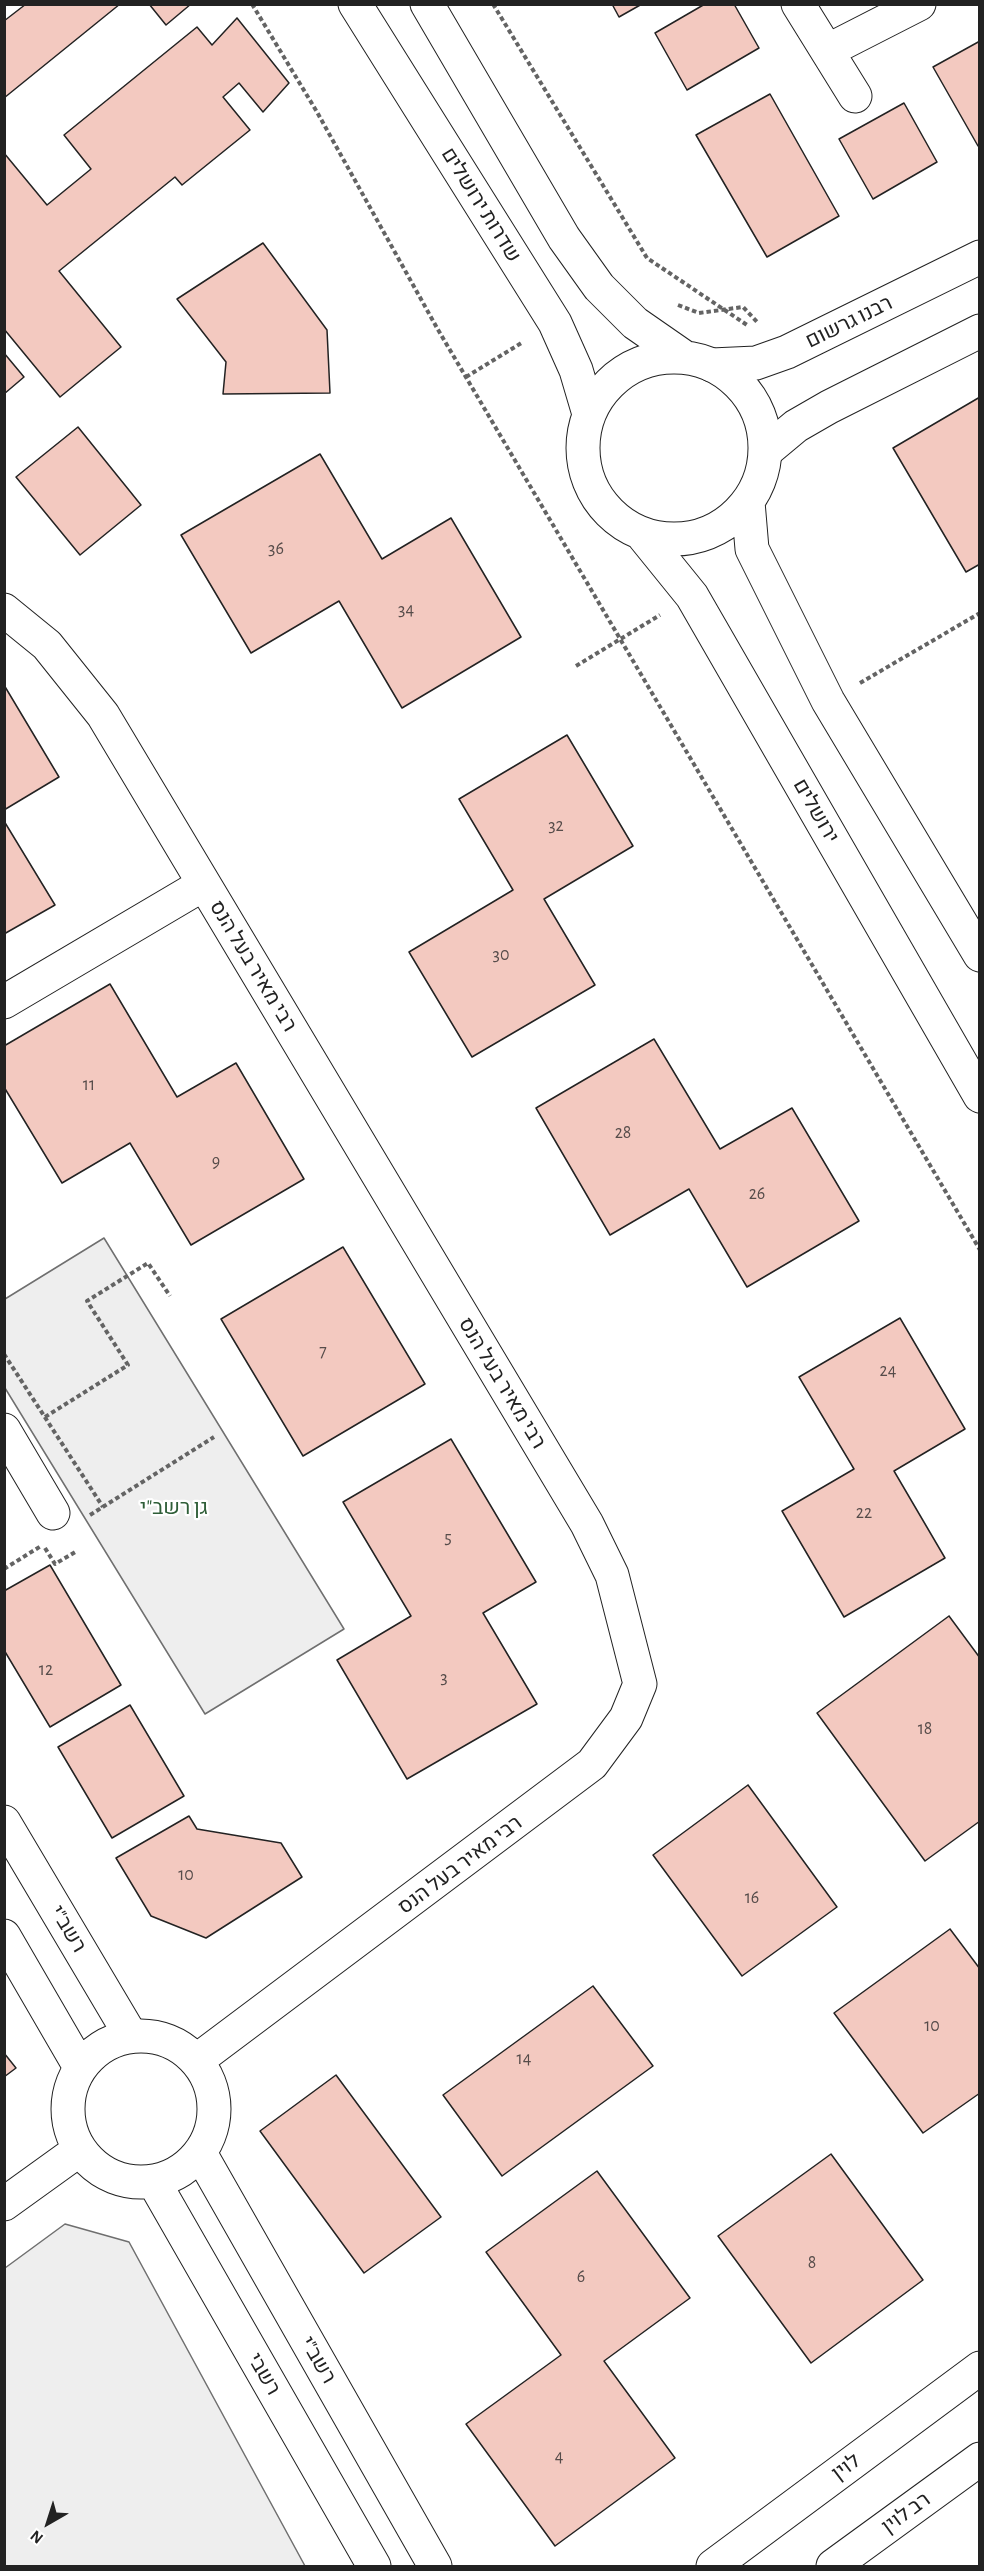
<!DOCTYPE html>
<html>
<head>
<meta charset="utf-8">
<style>
	body { margin:0 }
	#map { position:relative; width:984px; height:2571px; overflow:hidden; background:#fff; font-family:"Alegreya Sans",sans-serif }
	canvas { display:block }
	.frame { position:absolute; inset:0; border:6px solid #222; pointer-events:none }
	.north { position:absolute; left:18px; top:2493px; width:60px; height:60px; -webkit-text-stroke:4px #fff; paint-order:stroke; rotate:219deg; font-size:16px; font-weight:700; line-height:24px; text-align:center; color:#222 }
	.north::after { content:''; display:block; margin:auto; width:21px; height:27px; background:#222; clip-path:polygon(50% 0,100% 100%,50% 72%,0 100%) }
</style>
</head>
<body>
<div id="map">
<canvas width="984" height="2571"></canvas>
<div class="frame"></div>
<div class="north">N</div>
</div>
<script>
const ctx = document.querySelector('canvas').getContext('2d');
ctx.lineJoin = 'round';
function paint(path, color) {
  ctx.fillStyle = color;
  ctx.fill(path, 'evenodd');
}
function shape(rows) {
  const path = new Path2D();
  for (const r of rows) {
    if (r.length === 3) {
      path.moveTo(r[0] + r[2], r[1]);
      path.arc(r[0], r[1], r[2], 0, 2 * Math.PI);
      continue;
    }
    path.moveTo(r[0], r[1]);
    for (let i = 2; i < r.length; i += 2) path.lineTo(r[i], r[i + 1]);
  }
  return path;
}
function strokePath(path, color, width, dash) {
  ctx.strokeStyle = color;
  ctx.lineWidth = width;
  ctx.lineCap = dash ? 'butt' : 'round';
  ctx.setLineDash(dash || []);
  ctx.stroke(path);
}
function label(font, color, halo, rows, align = 'center') {
  ctx.font = font + ' "Alegreya Sans",Heebo,sans-serif';
  ctx.lineWidth = 4.5;
  ctx.setLineDash([]);
  ctx.textBaseline = 'middle';
  ctx.strokeStyle = halo;
  ctx.fillStyle = color;
  for (const [text, x, y, turn = 0] of rows) {
    ctx.save();
    ctx.translate(x, y);
    ctx.rotate((+turn || 0) * Math.PI / 180);
    ctx.textAlign = isNaN(turn) ? turn : align;
    if (halo) ctx.strokeText(text, 0, 0);
    ctx.fillText(text, 0, 0);
    ctx.restore();
  }
}
const green = shape([
	[104,1238,344,1629,205,1714,5,1388,5,1299,104,1238],
	[65,2224,129,2242,305,2566,5,2566,5,2268,65,2224]
]);
paint(green, '#eee');
strokePath(green, '#6f6f6f', 1.5);
const building = shape([
	[26,4,120,4,4,98,4,21,26,4],
	[149,4,191,4,166,25,149,4],
	[612,4,642,4,619,17,612,4],
	[705,4,734,4,759,48,687,90,655,33,705,4],
	[237,18,289,83,263,112,239,83,223,97,250,130,182,185,175,177,59,271,121,347,60,397,4,329,4,153,47,205,91,169,64,135,197,27,212,45,237,18],
	[980,41,980,145,978,146,933,67,980,41],
	[770,94,839,216,767,257,696,135,770,94],
	[904,103,937,162,873,199,839,139,904,103],
	[263,243,327,330,330,393,223,394,226,362,177,299,263,243],
	[4,353,24,377,4,394,4,353],
	[980,397,980,564,966,572,893,448,980,397],
	[78,427,141,505,80,555,16,477,78,427],
	[320,454,382,559,451,518,521,637,402,708,339,601,251,653,181,535,320,454],
	[4,685,59,777,4,810,4,685],
	[567,735,633,846,544,899,595,985,472,1057,409,952,513,890,459,799,567,735],
	[4,821,55,905,4,934,4,821],
	[110,984,177,1097,236,1063,304,1179,191,1245,130,1143,62,1183,4,1087,4,1046,110,984],
	[654,1039,720,1149,792,1108,859,1221,747,1287,689,1189,610,1235,536,1108,654,1039],
	[343,1247,425,1384,303,1456,221,1319,343,1247],
	[900,1318,965,1429,894,1471,945,1558,844,1617,782,1511,854,1469,799,1377,900,1318],
	[451,1439,536,1582,483,1613,537,1704,407,1779,337,1660,411,1616,343,1502,451,1439],
	[50,1565,121,1685,50,1727,4,1650,4,1591,50,1565],
	[949,1616,980,1658,980,1821,925,1861,817,1713,949,1616],
	[130,1705,184,1796,112,1838,58,1747,130,1705],
	[748,1785,837,1907,742,1976,653,1855,748,1785],
	[189,1816,197,1829,281,1843,302,1877,206,1938,151,1916,116,1858,189,1816],
	[950,1929,980,1969,980,2093,923,2133,834,2013,950,1929],
	[593,1986,653,2066,502,2176,443,2095,593,1986],
	[4,2053,16,2068,4,2077,4,2053],
	[336,2075,441,2217,364,2273,260,2131,336,2075],
	[831,2154,923,2280,811,2363,718,2236,831,2154],
	[597,2171,690,2298,604,2361,675,2458,555,2546,466,2424,561,2355,486,2252,597,2171]
]);
paint(building, '#f3c9c0');
strokePath(building, '#222', 1.5);
const minor = shape([
	[798,4,855,96],
	[827,51,919,4],
	[712,365,756,363,787,352,980,257],
	[766,451,796,426,829,407,980,331],
	[4,610,47,645,103,715,587,1524,612,1575,640,1684,626,1718,592,1764,196,2061],
	[4,1002,204,884],
	[4,1430,53,1513],
	[4,1822,131,2036],
	[4,1936,80,2067],
	[141,2109,73],
	[200,2153,435,2566],
	[154,2182,374,2566],
	[4,2204,79,2150]
]);
const major = shape([
	[355,4,555,323,576,370,589,414],
	[427,4,564,238,599,287,635,323,684,357],
	[674,448,91],
	[748,502,752,549,828,701,980,955],
	[641,533,692,596,980,1096],
	[713,2566,980,2368],
	[833,2566,980,2459]
]);
strokePath(minor, '#222', 35);
strokePath(major, '#222', 35);
strokePath(shape([
	[252,4,317,112,437,328,980,1250],
	[493,4,647,258,747,325],
	[678,305,699,313,743,307,758,323],
	[466,377,523,342],
	[576,666,660,615],
	[860,683,980,613],
	[4,1354,103,1507],
	[45,1417,128,1365,87,1301,148,1263,170,1296],
	[90,1515,214,1437],
	[45,1548,55,1564,77,1551],
	[4,1569,41,1546]
]), '#646464', 4, [4.5, 3]);
strokePath(minor, '#fff', 33);
strokePath(major, '#fff', 33);
label('18px', '#564c4a', null, [
	["36",276,549],
	["34",406,610],
	["32",556,826],
	["30",501,955],
	["11",89,1085],
	["28",623,1133],
	["9",216,1162],
	["26",757,1194],
	["7",323,1352],
	["24",888,1371],
	["22",864,1513],
	["5",448,1538],
	["12",46,1670],
	["3",444,1678],
	["18",925,1729],
	["10",186,1875],
	["16",752,1898],
	["10",932,2026],
	["14",524,2059],
	["8",812,2263],
	["6",581,2277],
	["4",559,2457]
]);
label('21px', '#222', '#fff', [
	["שדרות ירושלים",481,205,58],
	["רבנו גרשום",849,322,-26],
	["ירושלים",816,811,60],
	["רבי מאיר בעל הנס",253,966,59],
	["רבי מאיר בעל הנס",502,1383,59],
	["רבי מאיר בעל הנס",460,1865,-37],
	["רשב\"י",68,1929,59],
	["רשב\"י",318,2360,60],
	["רשבי",264,2374,60],
	["לוין",846,2467,-37],
	["רב לוין",906,2513,-36]
]);
label('21px', '#2f5e38', '#fff', [
	["גן רשב\"י",174,1508]
]);
</script>
</body>
</html>
